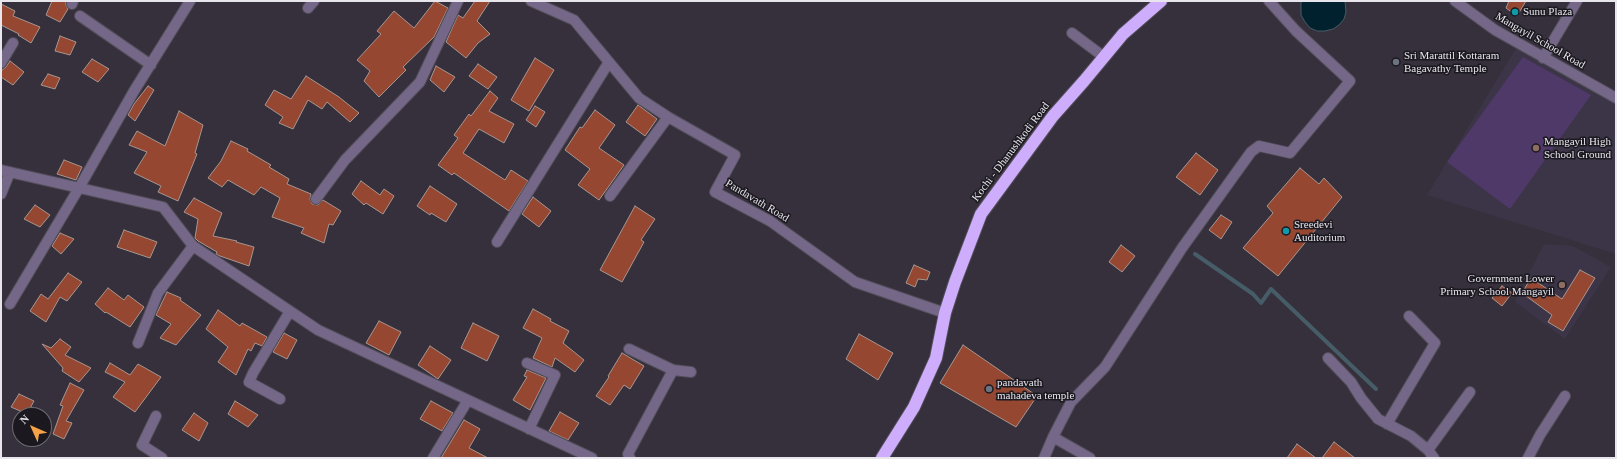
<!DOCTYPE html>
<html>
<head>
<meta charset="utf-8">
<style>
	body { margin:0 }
	#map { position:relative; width:1617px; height:459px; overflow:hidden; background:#35303c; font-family:"Times New Roman",serif }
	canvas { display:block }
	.frame { position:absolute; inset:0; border:2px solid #e8e5ed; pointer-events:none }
	.north { position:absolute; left:12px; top:407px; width:40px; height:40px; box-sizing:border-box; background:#1b191f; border:1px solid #6d6b71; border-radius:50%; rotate:315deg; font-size:11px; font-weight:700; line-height:16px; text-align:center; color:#e8e5ed }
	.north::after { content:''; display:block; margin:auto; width:14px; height:18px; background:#f6a248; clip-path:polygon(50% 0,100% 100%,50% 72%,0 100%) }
</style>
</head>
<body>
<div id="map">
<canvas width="1617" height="459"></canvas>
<div class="frame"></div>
<div class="north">N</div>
</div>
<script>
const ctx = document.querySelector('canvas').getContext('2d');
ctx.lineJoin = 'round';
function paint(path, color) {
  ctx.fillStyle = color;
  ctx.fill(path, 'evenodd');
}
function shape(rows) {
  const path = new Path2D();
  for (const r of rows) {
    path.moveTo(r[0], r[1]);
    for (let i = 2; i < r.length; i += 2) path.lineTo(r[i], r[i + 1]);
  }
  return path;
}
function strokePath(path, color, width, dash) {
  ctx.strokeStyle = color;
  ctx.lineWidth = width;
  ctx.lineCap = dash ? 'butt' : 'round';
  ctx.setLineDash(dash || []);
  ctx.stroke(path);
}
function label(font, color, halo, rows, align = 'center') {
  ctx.font = font + ' "Times New Roman",serif';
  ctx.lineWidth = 3;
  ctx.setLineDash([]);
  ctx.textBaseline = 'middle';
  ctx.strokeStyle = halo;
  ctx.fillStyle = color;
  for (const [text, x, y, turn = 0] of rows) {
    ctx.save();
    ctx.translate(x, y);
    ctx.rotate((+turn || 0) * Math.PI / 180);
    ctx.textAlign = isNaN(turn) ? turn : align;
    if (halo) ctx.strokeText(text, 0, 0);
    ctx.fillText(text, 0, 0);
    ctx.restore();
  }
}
paint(shape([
	[1519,43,1616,101,1616,254,1427,195],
	[1544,244,1573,246,1611,267,1565,339,1515,302]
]), '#3c3447');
paint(shape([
	[1523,57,1591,95,1510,209,1447,162]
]), '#4e3968');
const water = shape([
	[1301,1,1345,1,1346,12,1344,19,1339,25,1333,29,1325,31,1317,31,1310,28,1305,22,1301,15,1301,1]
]);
paint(water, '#00212d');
strokePath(water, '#465c67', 1);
strokePath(shape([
	[1195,254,1253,294,1261,303,1271,289,1376,389]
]), '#465c67', 4);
const building = shape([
	[52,1,66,1,66,5,68,9,60,22,46,15,52,1],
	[435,1,448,8,434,37,403,67,406,70,379,97,364,81,370,71,357,60,381,34,377,31,394,11,414,28,435,1],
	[475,1,490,1,477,21,490,34,478,43,466,58,446,42,458,15,463,18,475,1],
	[1509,1,1526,1,1517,16,1506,8,1509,1],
	[1,4,15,11,13,16,40,27,31,43,18,35,19,34,1,25,1,4],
	[60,36,76,42,70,55,55,51,60,36],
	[535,58,554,70,529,111,511,100,535,58],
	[92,59,109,69,98,82,82,72,92,59],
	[10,61,24,72,13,85,1,77,1,71,6,67,10,61],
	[478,64,497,77,488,89,469,76,478,64],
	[436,66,455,77,444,92,430,80,436,66],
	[48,74,60,78,55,89,41,85,48,74],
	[306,76,339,97,359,113,350,122,327,102,322,109,308,100,293,129,279,123,283,117,265,105,274,90,291,99,306,76],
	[148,86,154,90,135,121,128,115,134,104,148,86],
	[490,91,498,98,489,111,514,124,504,143,479,129,463,153,505,180,511,170,528,181,509,211,454,173,452,175,438,165,458,138,454,135,469,114,471,116,490,91],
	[638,105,657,119,645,136,626,122,638,105],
	[535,106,545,112,536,127,526,120,535,106],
	[595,110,615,125,599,148,624,165,599,200,578,185,590,169,565,150,580,127,582,128,595,110],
	[179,111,203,125,195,153,197,154,178,201,158,192,161,186,134,173,147,152,129,145,137,131,165,146,179,111],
	[231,141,248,149,247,151,271,165,269,167,289,179,287,184,311,194,310,199,312,204,318,205,323,200,341,211,333,225,329,224,324,243,301,233,304,228,272,217,280,198,261,187,254,195,228,180,222,187,208,178,221,161,231,141],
	[1196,153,1218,170,1200,195,1176,177,1196,153],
	[64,160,82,167,76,180,57,174,64,160],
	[1300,168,1319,184,1324,178,1342,197,1278,276,1243,248,1273,213,1267,206,1300,168],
	[361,181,380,195,384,189,394,196,383,214,366,203,364,205,352,194,361,181],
	[430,186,457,204,446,222,431,213,430,215,417,206,430,186],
	[533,197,551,211,539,227,522,214,533,197],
	[194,198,222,213,213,236,237,241,236,242,254,247,249,266,220,256,216,254,217,252,198,241,195,238,198,219,184,212,194,198],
	[35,205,50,215,40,227,24,219,35,205],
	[635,206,655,219,641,240,644,242,622,282,600,270,635,206],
	[1221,215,1232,222,1221,239,1209,230,1221,215],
	[124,230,157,242,150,258,117,247,124,230],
	[60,233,74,239,61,254,52,246,60,233],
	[1121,245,1135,256,1122,272,1109,262,1121,245],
	[914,265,930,272,927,280,918,279,915,287,906,283,914,265],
	[1580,270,1595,278,1563,331,1548,322,1552,315,1522,293,1531,278,1562,299,1580,270],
	[68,273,82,282,67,301,60,297,46,322,30,311,41,294,48,299,68,273],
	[1502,286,1512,293,1502,306,1492,298,1502,286],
	[108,288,124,300,128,295,144,307,130,327,106,312,105,313,95,304,108,288],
	[167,292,181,298,180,300,201,315,176,345,160,338,171,324,156,315,167,292],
	[533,309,551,319,550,321,569,331,563,343,584,360,575,372,555,358,552,367,533,358,542,338,523,328,533,309],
	[218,310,240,326,242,323,267,337,262,346,255,343,251,351,248,349,236,375,218,362,228,347,206,329,218,310],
	[379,321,401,332,389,355,366,343,379,321],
	[473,323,499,336,487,361,461,348,473,323],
	[284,333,297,340,287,359,273,352,284,333],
	[859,334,893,353,878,380,846,359,859,334],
	[60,339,71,347,65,355,91,368,79,382,62,371,63,368,42,344,51,348,60,339],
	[963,345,1037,396,1016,427,940,383,963,345],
	[430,346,451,360,438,379,418,365,430,346],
	[622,353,644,366,630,389,624,385,610,405,596,396,609,377,608,376,622,353],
	[110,363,130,375,138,364,161,377,135,412,113,397,125,382,105,372,110,363],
	[527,370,546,378,530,410,513,400,527,377,524,376,527,370],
	[70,383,84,390,66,421,72,423,64,439,53,434,63,406,60,405,70,383],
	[19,394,34,401,27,414,11,407,19,394],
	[235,401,258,415,248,427,228,414,235,401],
	[431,401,453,413,442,431,420,419,431,401],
	[560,412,579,423,568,440,549,431,560,412],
	[194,413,208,423,199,441,182,430,194,413],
	[464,420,480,429,469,448,488,458,441,458,464,420],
	[1334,442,1355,458,1322,458,1334,442],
	[1297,444,1316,458,1287,458,1297,444]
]);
paint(building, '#964731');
strokePath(building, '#a89690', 1);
const minor = shape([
	[531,1,574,20,639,98,668,117,735,155,715,192,770,221,855,282,945,313],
	[1455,1,1495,30,1616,98],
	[72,4,73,1],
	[308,8,314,1],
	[80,16,151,65],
	[1072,33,1104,57],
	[1543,58,1577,1],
	[1,63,13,43],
	[1,170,163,207,193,246,318,330,592,458],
	[1,194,10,172],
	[610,196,668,117],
	[316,199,345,160,420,82,458,1],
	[497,242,609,62],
	[10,304,79,188,134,91,190,1],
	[138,343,158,293,193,246],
	[629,349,673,370,628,454,630,458],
	[1328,358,1351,382,1361,398,1378,419,1411,436,1428,450,1434,458],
	[527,363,555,375,529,429],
	[673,370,691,372],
	[280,399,249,382,253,373,290,311],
	[156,416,142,445,162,458],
	[1387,424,1435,343,1409,316],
	[1053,437,1090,458],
	[1428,450,1470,392],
	[433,458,468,400],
	[1044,458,1053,437,1071,402,1105,367,1182,248,1251,152,1259,146,1290,153,1350,81,1296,31,1269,1],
	[1528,458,1540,435,1565,396]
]);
const highway = shape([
	[882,458,914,407,936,358,945,313,955,282,981,214,1053,116,1084,81,1123,34,1161,1]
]);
strokePath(minor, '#524d58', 12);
strokePath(highway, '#524d58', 14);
strokePath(minor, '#746787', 10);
strokePath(highway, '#ceaefc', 12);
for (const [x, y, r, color] of [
	[1515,12,4,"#0f9aa8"],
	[1396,62,4,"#6b7280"],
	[1536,148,4,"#8d6e63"],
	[1286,231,4,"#0f9aa8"],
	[1562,285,4,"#8d6e63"],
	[989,389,4,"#6b7280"]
]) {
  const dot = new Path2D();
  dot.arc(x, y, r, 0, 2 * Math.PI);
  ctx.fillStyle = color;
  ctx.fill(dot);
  strokePath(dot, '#1b191f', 1.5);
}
label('11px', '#e8e5ed', '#1b191f', [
	["Sunu Plaza",1523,12],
	["Sri Marattil Kottaram",1404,56],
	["Bagavathy Temple",1404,69],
	["Mangayil High",1544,142],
	["School Ground",1544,155],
	["Sreedevi",1294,225],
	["Auditorium",1294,238],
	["Government Lower",1554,279,"right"],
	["Primary School Mangayil",1554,292,"right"],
	["pandavath",997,383],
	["mahadeva temple",997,396]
], 'left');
label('11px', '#e8e5ed', '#1b191f', [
	["Mangayil School Road",1540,41,30],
	["Kochi - Dhanushkodi Road",1011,152,-53],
	["Pandavath Road",757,201,31]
]);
</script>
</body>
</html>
